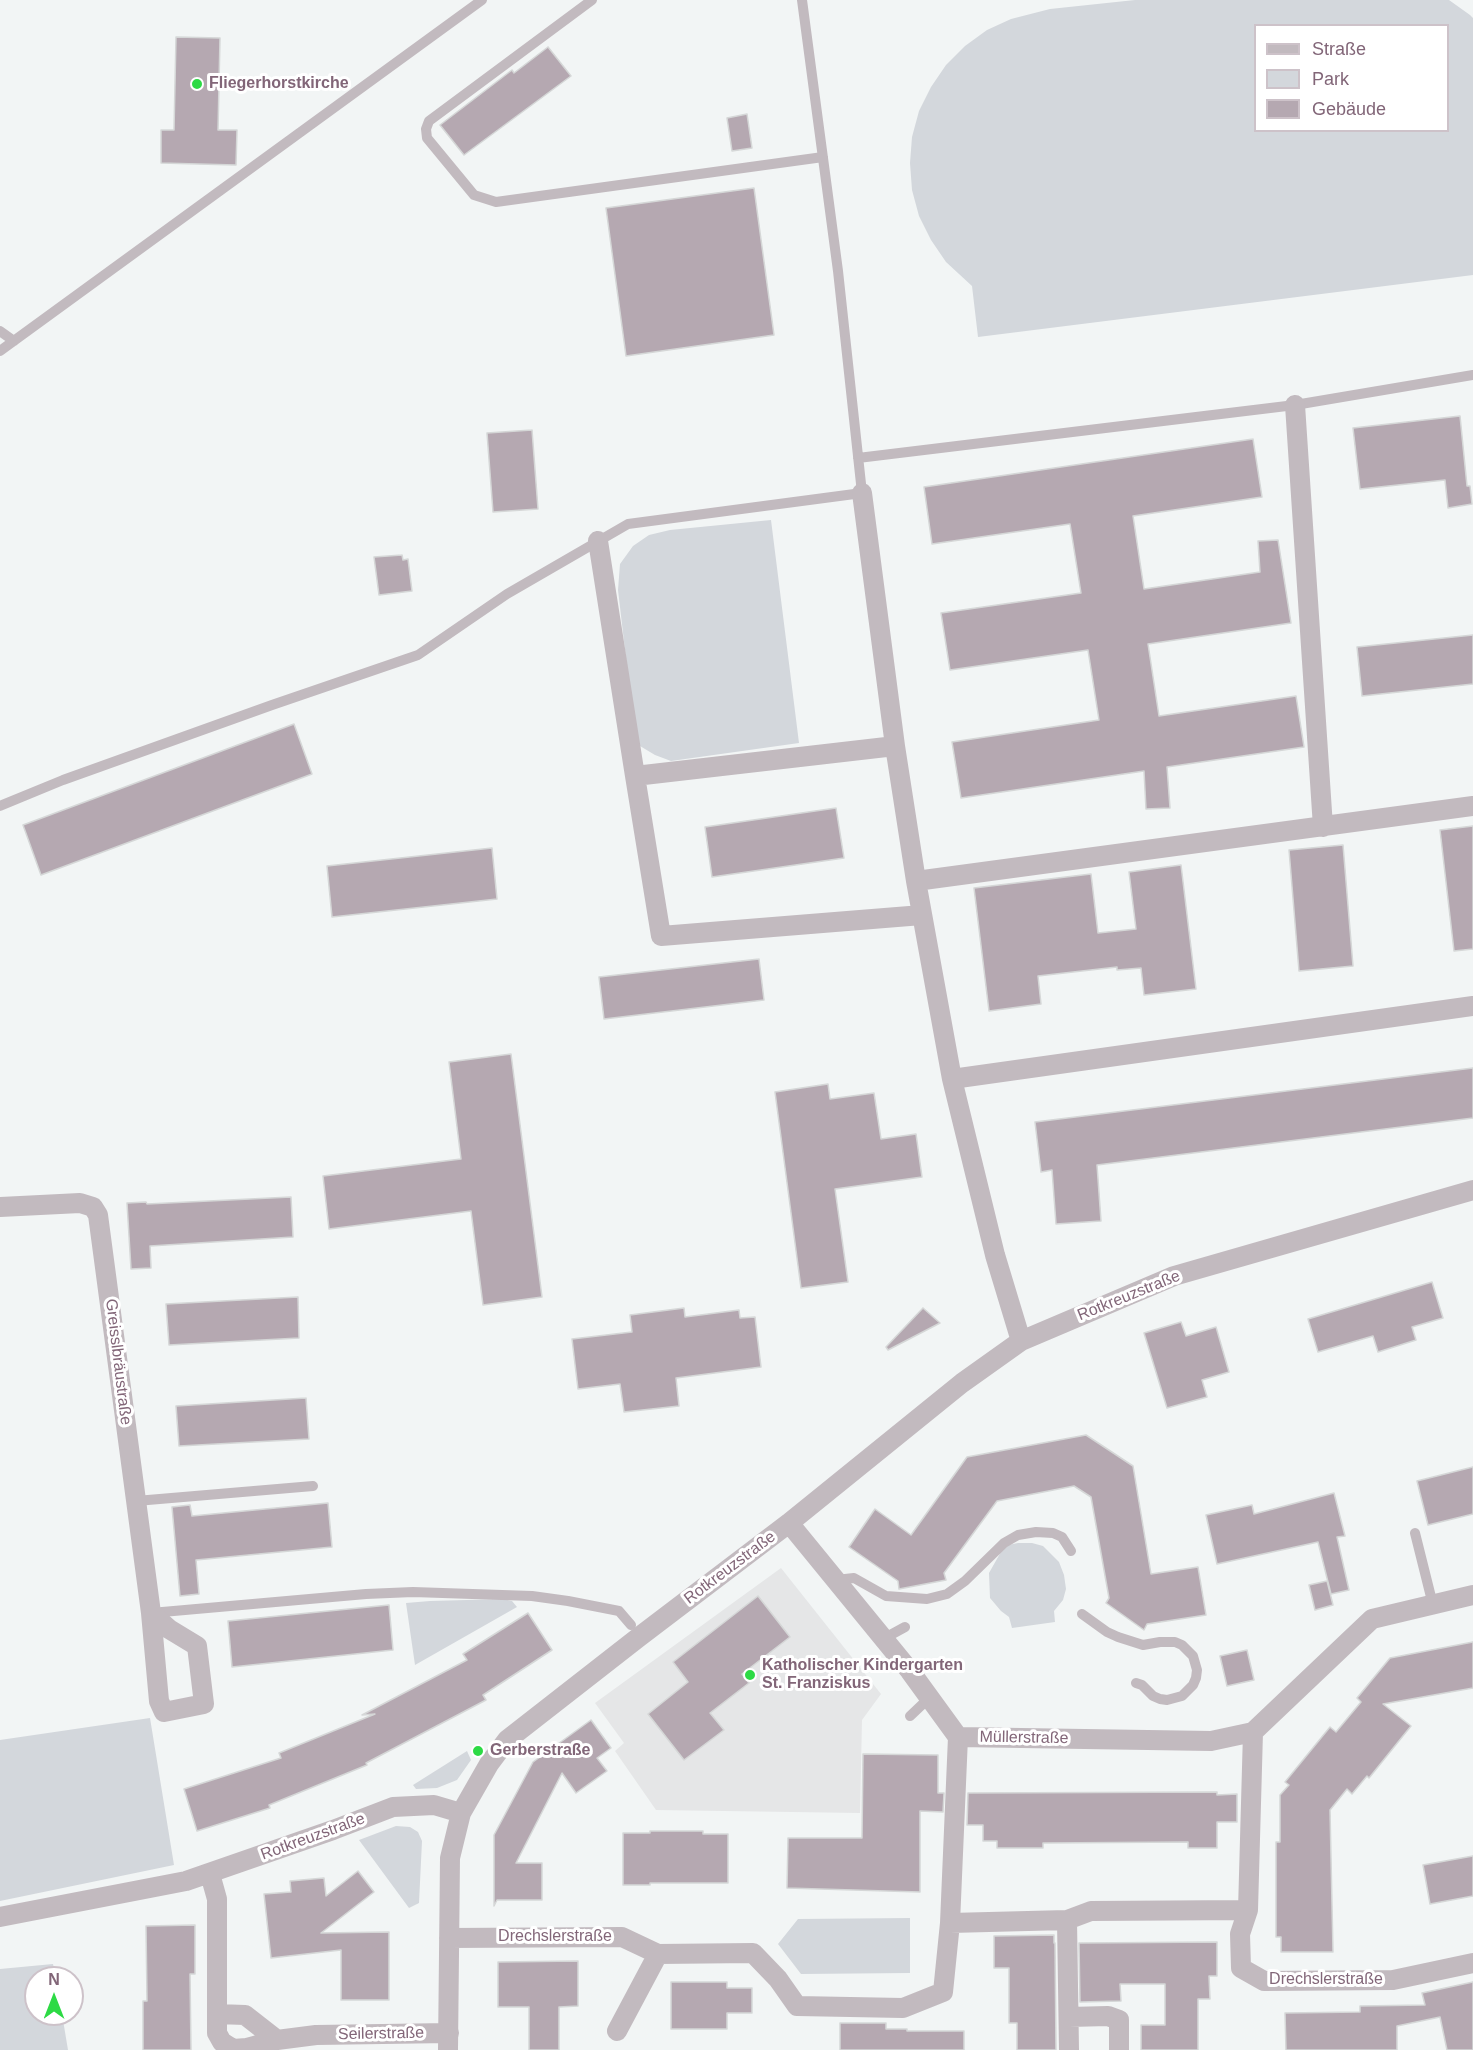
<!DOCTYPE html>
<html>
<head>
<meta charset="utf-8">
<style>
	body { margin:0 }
	#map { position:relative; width:1473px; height:2050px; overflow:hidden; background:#f2f5f5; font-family:Helvetica,sans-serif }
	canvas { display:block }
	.legend { position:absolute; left:1254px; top:24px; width:195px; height:108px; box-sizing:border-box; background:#fff; border:2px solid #cdc2c9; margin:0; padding:8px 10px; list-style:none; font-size:18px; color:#826678 }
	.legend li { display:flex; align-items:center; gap:12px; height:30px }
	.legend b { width:30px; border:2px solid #cdc2c9 }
	.north { position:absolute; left:24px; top:1966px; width:60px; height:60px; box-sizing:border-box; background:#fff; border:2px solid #cdc2c9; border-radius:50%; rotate:0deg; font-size:16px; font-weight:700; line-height:24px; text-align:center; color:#826678 }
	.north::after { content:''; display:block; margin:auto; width:21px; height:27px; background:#2dda45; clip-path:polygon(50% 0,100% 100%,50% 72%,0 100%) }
</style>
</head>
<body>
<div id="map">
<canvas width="1473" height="2050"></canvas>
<ul class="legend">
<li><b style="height:8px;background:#c2babf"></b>Straße</li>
<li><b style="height:16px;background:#d3d7dc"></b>Park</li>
<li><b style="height:16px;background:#b5a8b1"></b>Gebäude</li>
</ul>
<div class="north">N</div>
</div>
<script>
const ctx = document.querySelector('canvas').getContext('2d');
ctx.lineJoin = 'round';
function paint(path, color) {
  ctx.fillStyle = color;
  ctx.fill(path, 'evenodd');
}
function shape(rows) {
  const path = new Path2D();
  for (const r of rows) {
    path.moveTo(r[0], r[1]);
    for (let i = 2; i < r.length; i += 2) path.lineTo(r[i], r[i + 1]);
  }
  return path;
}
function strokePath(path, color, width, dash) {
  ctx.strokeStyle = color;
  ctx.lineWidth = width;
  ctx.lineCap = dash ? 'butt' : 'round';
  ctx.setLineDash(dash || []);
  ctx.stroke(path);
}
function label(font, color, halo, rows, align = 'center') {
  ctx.font = font + ' Helvetica,sans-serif';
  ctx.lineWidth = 6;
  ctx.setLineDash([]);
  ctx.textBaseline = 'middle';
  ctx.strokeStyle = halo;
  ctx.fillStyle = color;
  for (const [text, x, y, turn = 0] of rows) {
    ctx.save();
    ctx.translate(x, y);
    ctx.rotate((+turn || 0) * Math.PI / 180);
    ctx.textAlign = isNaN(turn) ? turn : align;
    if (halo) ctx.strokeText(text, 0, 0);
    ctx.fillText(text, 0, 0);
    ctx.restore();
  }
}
paint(shape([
	[781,1568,881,1694,862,1720,860,1813,656,1810,615,1751,624,1743,595,1703]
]), '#e5e6e7');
paint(shape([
	[1135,0,1449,0,1470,15,1473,18,1473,275,978,337,972,286,946,262,931,240,919,216,912,190,910,163,912,137,919,111,931,87,946,65,965,46,987,30,1011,19,1050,9],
	[1256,26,1448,26,1448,130,1256,130],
	[771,520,799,743,671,761,655,755,640,746,634,727,618,590,620,564,633,546,649,535,670,530],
	[1018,1543,1032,1543,1043,1546,1059,1562,1064,1575,1066,1589,1063,1600,1054,1611,1055,1622,1012,1628,1009,1617,1001,1611,990,1598,989,1573,1002,1550,1008,1545],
	[503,1599,512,1601,517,1607,415,1665,406,1603,430,1601],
	[150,1718,174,1865,0,1901,0,1740],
	[467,1751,471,1760,457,1780,437,1788,416,1789,413,1785],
	[396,1826,410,1827,418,1832,422,1841,419,1903,409,1908,359,1840],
	[910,1918,910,1973,801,1974,778,1944,798,1919],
	[53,1964,56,1978,36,1978,36,2014,62,2014,68,2050,0,2050,0,1969]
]), '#d3d7dc');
const building = shape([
	[176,37,220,38,218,130,237,130,236,165,161,163,161,130,174,130,176,37],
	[548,47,571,76,464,155,440,125,512,70,514,73,548,47],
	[747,114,752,148,732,151,727,118,747,114],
	[754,188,774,335,626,356,606,208,754,188],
	[1460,416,1467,486,1470,486,1472,504,1448,508,1445,480,1360,489,1353,428,1460,416],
	[532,430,538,509,493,512,487,433,532,430],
	[1253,439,1262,497,1133,516,1144,589,1260,572,1258,541,1278,540,1291,623,1148,644,1159,716,1296,696,1304,747,1167,767,1170,808,1146,809,1144,771,961,798,952,742,1099,720,1088,650,950,670,941,613,1081,593,1070,524,932,544,924,487,1253,439],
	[402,555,403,560,408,559,412,591,379,595,374,557,402,555],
	[1473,635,1473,684,1362,696,1357,647,1473,635],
	[294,724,312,774,41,875,23,825,294,724],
	[836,808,844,858,712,877,705,827,836,808],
	[1473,826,1473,949,1454,951,1440,830,1473,826],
	[1343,845,1353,966,1299,971,1289,850,1343,845],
	[492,848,497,899,332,917,327,866,492,848],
	[1181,865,1196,989,1144,995,1141,968,1117,970,1117,967,1038,976,1041,1004,989,1011,974,888,1091,874,1098,933,1136,929,1129,872,1181,865],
	[759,959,764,1000,604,1019,599,977,759,959],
	[511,1054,542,1297,483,1305,471,1211,329,1229,323,1176,461,1159,449,1062,511,1054],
	[1473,1068,1473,1118,1097,1165,1101,1221,1056,1224,1052,1170,1041,1172,1035,1122,1473,1068],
	[828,1084,830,1099,874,1093,881,1139,916,1134,922,1177,835,1189,848,1282,801,1288,775,1092,828,1084],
	[291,1197,293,1237,150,1246,151,1268,131,1269,127,1203,146,1202,147,1204,291,1197],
	[1432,1282,1443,1318,1412,1327,1416,1340,1378,1352,1373,1336,1318,1352,1308,1319,1432,1282],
	[298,1297,299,1338,169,1345,166,1304,298,1297],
	[684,1308,685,1317,739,1310,740,1318,755,1317,761,1367,676,1378,679,1406,624,1412,620,1384,578,1389,572,1339,632,1332,630,1315,684,1308],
	[923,1308,940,1323,888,1350,886,1347,923,1308],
	[1181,1322,1186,1336,1216,1327,1229,1372,1202,1380,1207,1397,1167,1408,1144,1333,1181,1322],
	[306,1398,309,1439,179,1446,176,1406,306,1398],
	[1086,1435,1133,1466,1151,1574,1198,1567,1206,1615,1147,1624,1144,1630,1106,1603,1109,1598,1091,1497,1074,1486,997,1501,944,1573,946,1580,899,1589,898,1581,849,1547,875,1509,911,1535,967,1457,1086,1435],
	[1473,1467,1473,1514,1428,1525,1417,1481,1473,1467],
	[1334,1493,1345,1536,1337,1537,1349,1590,1331,1594,1318,1542,1217,1564,1206,1515,1252,1505,1254,1514,1334,1493],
	[328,1503,332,1547,196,1560,199,1594,180,1596,172,1507,190,1505,192,1516,328,1503],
	[1327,1581,1333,1605,1315,1610,1309,1585,1327,1581],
	[758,1596,790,1637,742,1674,749,1683,710,1713,724,1730,684,1760,648,1714,688,1682,673,1662,758,1596],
	[389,1605,393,1650,232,1667,228,1621,389,1605],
	[528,1613,552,1650,483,1695,486,1700,366,1763,367,1765,269,1805,270,1808,197,1831,184,1789,281,1758,279,1753,375,1714,362,1715,467,1660,463,1654,528,1613],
	[1473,1642,1473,1688,1383,1704,1411,1726,1369,1778,1367,1776,1352,1794,1347,1789,1330,1810,1333,1952,1281,1952,1281,1937,1276,1937,1276,1842,1280,1842,1280,1795,1289,1785,1285,1782,1330,1727,1336,1732,1361,1702,1357,1698,1390,1658,1473,1642],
	[1247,1650,1254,1680,1227,1686,1220,1656,1247,1650],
	[591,1720,611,1748,597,1758,607,1771,576,1793,562,1773,516,1863,542,1863,542,1900,497,1900,494,1906,494,1835,533,1762,591,1720],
	[863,1754,938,1755,938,1793,944,1793,943,1812,920,1811,920,1892,787,1888,788,1838,862,1838,863,1754],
	[1217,1792,1217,1795,1237,1794,1237,1822,1217,1822,1217,1848,1188,1848,1188,1842,1043,1843,1043,1848,997,1848,997,1841,983,1841,983,1825,967,1825,968,1793,1217,1792],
	[650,1831,703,1831,703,1834,728,1834,728,1883,650,1883,650,1885,623,1885,623,1833,650,1833,650,1831],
	[1473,1856,1473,1896,1430,1904,1423,1865,1473,1856],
	[358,1871,374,1892,321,1933,389,1932,389,2000,341,2000,341,1950,271,1958,264,1894,291,1892,290,1881,324,1878,326,1896,358,1871],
	[195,1925,195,1974,190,1974,191,2050,143,2050,143,2001,147,2001,146,1926,195,1925],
	[1054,1935,1054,1943,1055,1943,1056,2050,1017,2050,1017,2023,1009,2023,1009,1968,994,1968,994,1936,1054,1935],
	[1217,1942,1217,1976,1209,1976,1210,1999,1198,1999,1198,2050,1141,2050,1141,2025,1165,2025,1165,1984,1120,1984,1121,2001,1080,2002,1079,1943,1217,1942],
	[578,1961,578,2006,559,2007,559,2050,529,2050,529,2007,498,2007,498,1962,578,1961],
	[671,1982,727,1982,727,1988,752,1988,752,2013,727,2013,727,2029,671,2029,671,1982],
	[1473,1982,1473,2050,1447,2050,1440,2017,1397,2026,1397,2050,1286,2050,1285,2013,1360,2012,1360,2006,1425,2005,1422,1993,1473,1982],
	[840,2023,886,2023,886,2029,907,2029,907,2031,964,2031,964,2050,840,2050,840,2023]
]);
paint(building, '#b5a8b1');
strokePath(building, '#d5d7d7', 1.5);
strokePath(shape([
	[592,0,429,121,426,129,427,138,474,195,496,202,823,157],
	[0,331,14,341],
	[0,351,482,0],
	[858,458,1295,405,1473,375],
	[0,806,63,780,272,705,418,655,507,594,628,524,862,493,838,271,802,0],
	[136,1501,313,1486],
	[1415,1533,1433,1605],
	[836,1580,854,1578,886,1596,927,1599,947,1594,965,1581,1004,1543,1018,1535,1036,1532,1053,1533,1062,1537,1071,1551],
	[151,1613,366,1594,413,1592,532,1596,568,1601,619,1611,631,1625],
	[1082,1614,1107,1632,1118,1637,1143,1645,1160,1642,1175,1642,1182,1645,1193,1656,1197,1670,1196,1678,1193,1685,1182,1696,1167,1700,1160,1699,1153,1696,1142,1685,1136,1683],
	[883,1639,905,1627],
	[910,1716,930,1697]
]), '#c2babf', 10);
strokePath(shape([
	[1295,405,1323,827],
	[862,493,895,746,916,881,1473,806],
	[598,541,635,776,895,746],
	[635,776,661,936,922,915],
	[916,881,952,1079,995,1255,1021,1341],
	[952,1079,1473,1006],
	[0,1207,80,1203,93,1207,98,1215,151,1613,159,1701,164,1712,204,1704,197,1646,169,1629,151,1613],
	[789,1523,910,1671,958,1737],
	[958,1737,1211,1741,1253,1732,1372,1619,1473,1595],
	[210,1874,217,1899,217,2033,222,2042,233,2049,247,2048,277,2040,245,2015,217,2014],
	[1248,1910,1253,1732],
	[0,1917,186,1881,333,1830,393,1807,434,1805,461,1813],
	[1067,1920,1069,2050],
	[950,1923,958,1737],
	[449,1938,622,1937,658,1954,753,1953,778,1979,797,2006,903,2008,943,1992,950,1923,1067,1920,1091,1911,1248,1910,1240,1934,1241,1968,1264,1981,1393,1980,1473,1963],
	[1069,2017,1108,2016,1119,2020,1119,2050],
	[617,2031,658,1954],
	[277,2040,316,2035,449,2033],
	[448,2050,450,1858,461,1813,489,1764,507,1740,639,1637,789,1523,962,1383,1021,1341,1174,1276,1473,1190]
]), '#c2babf', 20);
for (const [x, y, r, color] of [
	[197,84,6,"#2dda45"],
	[750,1675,6,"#2dda45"],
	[478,1751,6,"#2dda45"]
]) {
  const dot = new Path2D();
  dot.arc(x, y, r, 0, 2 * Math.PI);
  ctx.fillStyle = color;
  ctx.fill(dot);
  strokePath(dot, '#fff', 2);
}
label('bold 16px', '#826678', '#fff', [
	["Fliegerhorstkirche",209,84],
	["Katholischer Kindergarten",762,1666],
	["St. Franziskus",762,1684],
	["Gerberstraße",490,1751]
], 'left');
label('16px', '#826678', '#fff', [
	["Rotkreuzstraße",1129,1296,-22],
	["Greisslbräustraße",118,1362,83],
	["Rotkreuzstraße",730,1568,-37],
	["Müllerstraße",1024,1738,1],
	["Rotkreuzstraße",313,1837,-20],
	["Drechslerstraße",555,1937],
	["Drechslerstraße",1326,1980],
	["Seilerstraße",381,2034,-1]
]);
</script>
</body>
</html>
